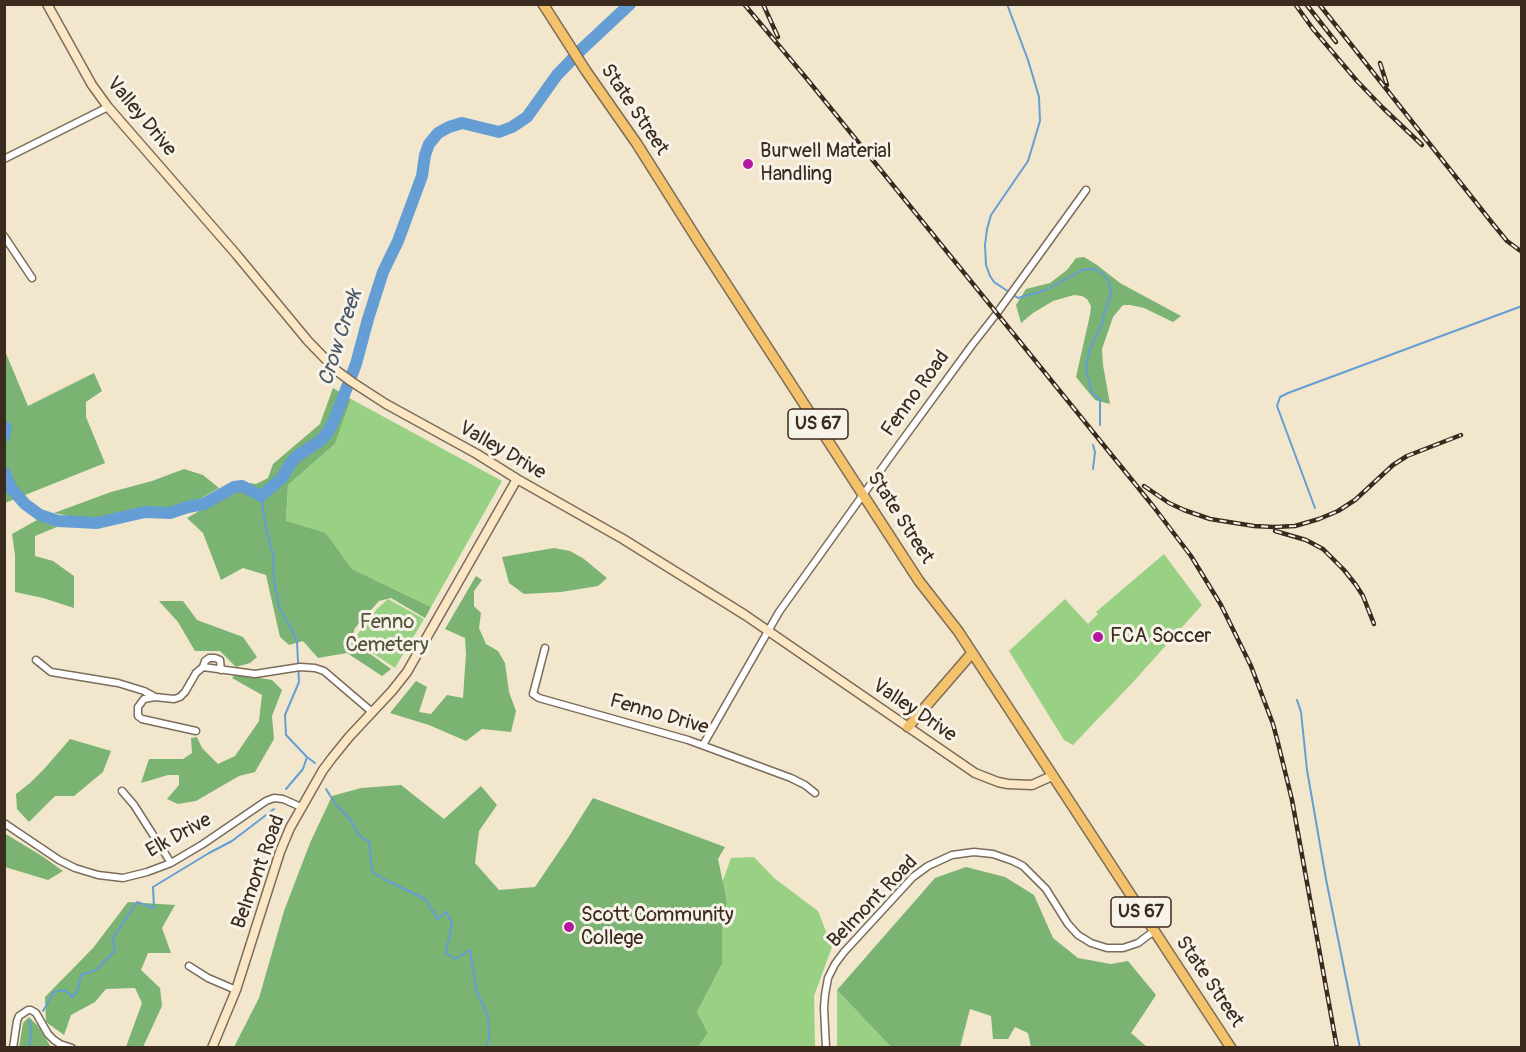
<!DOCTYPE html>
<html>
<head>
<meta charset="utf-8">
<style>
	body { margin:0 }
	#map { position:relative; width:1526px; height:1052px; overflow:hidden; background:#f2e6cd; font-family:Pangolin,sans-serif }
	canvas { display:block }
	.frame { position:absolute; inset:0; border:6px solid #3b2a1e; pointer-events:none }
</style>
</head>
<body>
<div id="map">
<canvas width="1526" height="1052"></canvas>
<div class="frame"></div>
</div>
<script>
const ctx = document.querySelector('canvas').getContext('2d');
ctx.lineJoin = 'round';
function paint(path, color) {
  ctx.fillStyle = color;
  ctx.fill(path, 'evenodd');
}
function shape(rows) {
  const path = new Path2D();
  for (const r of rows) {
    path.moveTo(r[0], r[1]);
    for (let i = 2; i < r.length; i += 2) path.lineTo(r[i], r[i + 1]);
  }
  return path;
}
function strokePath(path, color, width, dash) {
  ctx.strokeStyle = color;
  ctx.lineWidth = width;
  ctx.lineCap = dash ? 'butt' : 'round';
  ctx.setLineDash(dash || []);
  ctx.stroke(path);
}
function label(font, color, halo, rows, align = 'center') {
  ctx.font = font + ' Pangolin,sans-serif';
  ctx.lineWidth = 6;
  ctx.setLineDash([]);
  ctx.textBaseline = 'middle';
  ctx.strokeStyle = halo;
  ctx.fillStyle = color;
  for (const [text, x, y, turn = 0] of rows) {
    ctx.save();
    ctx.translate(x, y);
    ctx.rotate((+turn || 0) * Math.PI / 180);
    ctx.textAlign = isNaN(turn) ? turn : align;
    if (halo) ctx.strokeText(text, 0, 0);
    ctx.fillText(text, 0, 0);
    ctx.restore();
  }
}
paint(shape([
	[351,399,502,481,431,607,352,569,326,533,286,522,288,485,335,444],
	[1164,554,1202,605,1134,681,1073,745,1064,740,1009,651,1065,599,1088,624,1098,614,1096,612],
	[388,599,424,619,395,668,353,640,377,609],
	[754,857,774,878,818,911,832,947,814,996,815,1047,698,1047,708,1033,697,1012,722,964,722,926,727,902,722,883,731,858],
	[837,990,891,1047,837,1047]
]), '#99d184');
paint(shape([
	[1084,257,1097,265,1120,283,1181,316,1173,322,1144,308,1130,305,1123,305,1113,317,1102,349,1103,365,1110,404,1095,400,1076,377,1090,315,1091,306,1087,299,1082,296,1074,295,1053,301,1033,313,1021,323,1016,305,1026,289,1050,283,1067,270,1076,258],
	[5,351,28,406,94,373,102,391,86,402,86,417,105,463,5,503],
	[333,388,351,399,335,444,288,485,286,521,326,533,352,569,431,607,425,618,391,598,379,601,355,628,351,640,391,669,382,676,347,653,318,658,303,641,289,645,280,637,266,575,243,568,221,580,203,533,187,518,229,494,236,481,256,484,268,478,273,464,320,424],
	[184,469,203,475,219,488,200,499,167,509,138,508,89,520,54,513,111,492,152,481],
	[37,520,57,527,35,536,35,556,53,561,74,576,74,608,43,598,15,592,15,555,12,534],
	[554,548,570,551,584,559,607,578,598,586,561,592,524,594,509,583,502,557],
	[476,576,482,580,474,591,474,606,481,613,479,628,486,644,498,651,505,663,509,692,516,711,511,732,482,729,466,741,429,725,390,713,416,681,427,687,419,712,431,714,447,695,463,698,466,654,465,638,445,629],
	[159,601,183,601,197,620,243,637,257,657,250,663,236,667,220,651,195,651,178,622],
	[236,674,272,680,282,690,272,716,274,739,255,772,239,776,196,801,178,804,167,799,179,785,179,775,168,775,141,783,149,759,183,759,192,753,191,738,197,737,202,748,218,764,235,756,259,721,262,695,232,678],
	[70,739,111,751,103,772,74,796,55,796,29,822,17,809,16,794,30,783,45,768],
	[401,785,444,819,481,786,497,805,479,831,475,863,499,890,535,887,568,838,593,798,725,847,718,859,727,902,722,926,722,964,697,1012,708,1033,698,1047,234,1047,259,998,284,911,310,843,332,796,361,788],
	[4,833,42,856,63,871,48,880,5,867],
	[966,867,1005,877,1034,895,1053,938,1078,958,1111,964,1128,961,1156,995,1131,1033,1147,1047,1057,1048,1052,1046,1049,1047,1031,1047,1028,1033,1015,1027,1008,1039,993,1039,991,1016,970,1009,960,1047,891,1047,837,990,935,878],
	[128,902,175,905,162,928,171,953,148,953,141,970,160,988,162,1006,143,1047,126,1047,142,1003,135,988,106,989,95,1002,71,1015,64,1035,46,1022,45,997,93,948],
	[29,1017,38,1026,51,1047,19,1047,23,1023]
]), '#7ab372');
strokePath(shape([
	[1007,4,1028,60,1039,97,1040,121,1028,161,991,215,987,229,985,245,986,265,990,276,994,282,1018,298,1046,290,1082,270,1094,269,1104,275,1109,282,1111,293,1104,314,1103,322,1089,351,1086,369,1092,393,1100,400,1100,425],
	[1093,469,1095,452,1093,445],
	[261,496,266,527,273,555,274,581,279,607,292,630,297,642,299,682,285,715,286,735,307,757,315,763],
	[1315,508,1277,406,1280,397,1288,393,1522,306],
	[1297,700,1301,712,1307,770,1326,879,1360,1048],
	[286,789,303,769,307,757],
	[326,789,336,805,350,819,358,833,363,839,369,841,372,872,384,879,425,899,438,919,446,912,452,922,446,953,455,959,470,950,477,992,488,1016,489,1037,486,1048],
	[43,1011,54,992,65,990,73,997,78,990,81,975,96,970,115,951,112,939,137,902,154,908,153,887,209,853,232,841,274,809],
	[29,1048,31,1036,30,1021]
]), '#659ed4', 2);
strokePath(shape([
	[4,426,6,428,4,436],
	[4,472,11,488,25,504,40,515,58,521,97,523,145,512,170,513,188,507,204,504,234,487,242,486,261,496,282,478,290,464,297,456,320,441,328,432,335,418,356,364,368,319,383,272,398,241,422,176,425,155,429,144,438,133,449,127,462,123,499,132,512,127,527,117,557,75,583,48,630,4]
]), '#659ed4', 12);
const street = shape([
	[4,159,108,107],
	[4,236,32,278],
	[545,648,533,694,539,698,688,740,791,778,805,785,815,793],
	[36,660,51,672,118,683,144,691,155,697,174,699,180,697,185,692,196,673,203,667,205,661,209,658,215,658,220,660,221,670],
	[203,667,255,674,300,667,315,668,324,671,372,712],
	[155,697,144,699,138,707,138,716,142,719,196,731],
	[703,745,779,612,893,453,972,345,997,313,1086,190],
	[122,791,134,805,171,863],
	[4,823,59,860,75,868,98,875,123,878,147,872,171,863,203,844,266,801,274,798,283,799,301,807],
	[189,966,208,978,236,990],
	[13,1048,17,1021,19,1016,28,1010,31,1010,36,1013,48,1034,54,1040,60,1044,72,1048],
	[826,1048,824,1008,825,995,828,978,835,964,844,952,913,877,928,866,952,855,974,852,993,854,1013,861,1023,866,1046,889,1068,924,1078,935,1091,943,1107,948,1123,948,1138,943,1154,931]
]);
const secondary = shape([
	[47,4,92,85,108,107,236,254,308,341,337,371,352,382,386,404,477,454,517,479,623,539,745,615,975,773,998,782,1008,784,1032,785,1052,776],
	[212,1048,236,990,280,852,290,828,323,770,332,758,349,737,392,691,407,672,517,479]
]);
const primary = shape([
	[543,4,586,71,637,144,697,239,919,581,958,631,1231,1048],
	[908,727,972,653]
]);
strokePath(street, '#7b6c5b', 9);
strokePath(secondary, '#7b6c5b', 11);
strokePath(primary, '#7b6c5b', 12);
strokePath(street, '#fff', 6);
strokePath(secondary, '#fbe7c3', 8);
strokePath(primary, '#f4c26a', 9);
const rail = shape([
	[744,4,807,79,1153,506,1191,556,1221,605,1251,666,1273,724,1278,743,1292,800,1337,1048],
	[763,4,778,37],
	[1295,4,1313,29,1357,81,1383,108,1422,145],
	[1306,4,1336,42],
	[1319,4,1493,224,1507,241,1522,252],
	[1380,63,1387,85],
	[1144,486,1169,503,1184,510,1210,519,1254,526,1274,527,1295,526,1319,519,1338,511,1355,500,1393,465,1407,456,1461,435],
	[1275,531,1306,540,1323,549,1344,570,1356,585,1363,596,1374,624]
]);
strokePath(rail, '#3b2a1e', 4.5);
strokePath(rail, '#f7f3e8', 2, [7]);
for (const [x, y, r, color] of [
	[748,164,6,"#b5179e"],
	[1098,637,6,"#b5179e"],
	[569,927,6,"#b5179e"]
]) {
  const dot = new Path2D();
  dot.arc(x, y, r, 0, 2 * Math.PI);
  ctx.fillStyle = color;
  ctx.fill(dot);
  strokePath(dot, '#f7f3e8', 2);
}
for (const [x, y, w] of [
	[818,424,60],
	[1141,912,60]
]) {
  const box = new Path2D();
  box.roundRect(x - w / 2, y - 15, w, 30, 4.5);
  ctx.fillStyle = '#f7f3e8';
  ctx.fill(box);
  strokePath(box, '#3b2a1e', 1.5);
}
label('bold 18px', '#3b2a1e', null, [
	["US 67",818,424],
	["US 67",1141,912]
]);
label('20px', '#3b2a1e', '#f7f3e8', [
	["State Street",634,110,56],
	["Valley Drive",141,117,50],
	["Fenno Road",916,394,-54],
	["Valley Drive",502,451,30],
	["State Street",900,518,57],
	["Valley Drive",914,711,34],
	["Fenno Drive",659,715,16],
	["Elk Drive",179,836,-29],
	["Belmont Road",259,872,-70],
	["Belmont Road",873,902,-46],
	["State Street",1209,982,56]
]);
label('20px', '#3b2a1e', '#f7f3e8', [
	["Burwell Material",760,152],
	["Handling",760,175],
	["FCA Soccer",1110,637],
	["Scott Community",581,916],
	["College",581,939]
], 'left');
label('20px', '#525438', '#f7f3e8', [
	["Fenno",387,623],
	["Cemetery",387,646]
]);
label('italic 21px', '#4c5867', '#f7f3e8', [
	["Crow Creek",341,338,-72]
]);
</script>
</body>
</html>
